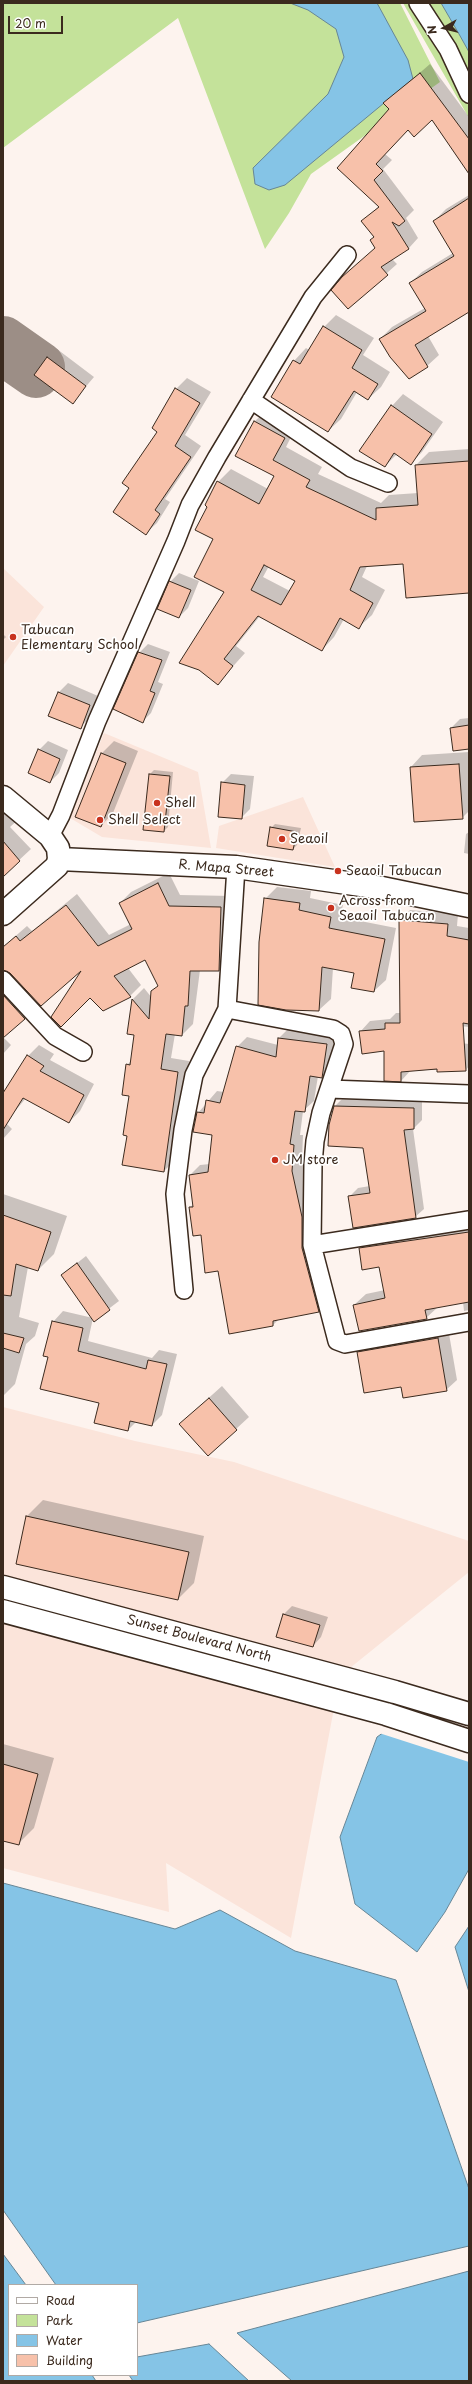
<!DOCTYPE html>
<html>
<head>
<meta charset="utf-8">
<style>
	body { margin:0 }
	#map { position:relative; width:472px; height:2384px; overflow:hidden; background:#fdf3ee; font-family:"Playpen Sans",sans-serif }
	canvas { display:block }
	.frame { position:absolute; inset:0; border:4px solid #3b2a1e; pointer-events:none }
	.legend { position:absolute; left:8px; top:2284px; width:130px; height:92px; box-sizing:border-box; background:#fff; border:1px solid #b1aaa5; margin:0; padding:5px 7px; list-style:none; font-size:12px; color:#3b2a1e }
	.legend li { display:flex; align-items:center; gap:8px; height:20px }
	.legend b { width:20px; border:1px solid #b1aaa5 }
	.north { position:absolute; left:424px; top:8px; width:40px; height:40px; -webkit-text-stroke:3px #fff; paint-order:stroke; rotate:262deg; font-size:11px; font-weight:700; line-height:16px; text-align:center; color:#3b2a1e }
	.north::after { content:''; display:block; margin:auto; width:14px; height:18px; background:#3b2a1e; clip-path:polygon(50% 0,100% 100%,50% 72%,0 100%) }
	.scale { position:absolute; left:8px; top:16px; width:55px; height:18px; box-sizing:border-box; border:2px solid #3b2a1e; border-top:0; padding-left:5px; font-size:12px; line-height:14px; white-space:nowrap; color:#3b2a1e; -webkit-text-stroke:3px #fff; paint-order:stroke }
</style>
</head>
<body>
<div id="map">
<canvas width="472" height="2384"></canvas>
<div class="frame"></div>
<ul class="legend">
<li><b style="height:5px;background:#fff"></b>Road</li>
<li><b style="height:11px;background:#c4e29a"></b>Park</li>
<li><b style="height:11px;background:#85c4e6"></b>Water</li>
<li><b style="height:11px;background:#f7c1aa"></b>Building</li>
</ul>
<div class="north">N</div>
<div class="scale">20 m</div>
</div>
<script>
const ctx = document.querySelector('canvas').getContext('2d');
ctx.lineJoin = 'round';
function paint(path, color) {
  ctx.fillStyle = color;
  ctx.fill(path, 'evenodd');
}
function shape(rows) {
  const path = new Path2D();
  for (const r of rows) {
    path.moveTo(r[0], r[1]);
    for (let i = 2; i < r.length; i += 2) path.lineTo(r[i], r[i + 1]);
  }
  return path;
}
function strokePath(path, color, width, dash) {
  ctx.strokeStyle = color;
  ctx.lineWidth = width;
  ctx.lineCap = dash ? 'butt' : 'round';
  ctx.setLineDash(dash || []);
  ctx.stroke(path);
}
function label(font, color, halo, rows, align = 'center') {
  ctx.font = font + ' "Playpen Sans",sans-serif';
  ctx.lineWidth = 3.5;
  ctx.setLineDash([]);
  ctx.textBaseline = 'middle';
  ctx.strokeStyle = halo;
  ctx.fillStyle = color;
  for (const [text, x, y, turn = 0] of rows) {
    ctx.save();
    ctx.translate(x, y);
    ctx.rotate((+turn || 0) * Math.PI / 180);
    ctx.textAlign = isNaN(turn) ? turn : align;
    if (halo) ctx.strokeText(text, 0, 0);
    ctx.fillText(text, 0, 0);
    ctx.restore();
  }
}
paint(shape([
	[3,568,44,607,3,666],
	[104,733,198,772,211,848,102,837,70,818],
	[303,797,335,867,216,848,219,826],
	[3,1407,135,1441,234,1462,469,1541,469,1572,340,1676,291,1938,166,1863,169,1912,3,1868]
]), '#fbe4da');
paint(shape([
	[3,3,400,3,440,82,311,174,289,213,265,249,178,18,3,148],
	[403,3,469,3,469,118,431,52]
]), '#c4e29a');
const water = shape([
	[290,3,377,3,408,60,413,79,285,185,269,190,255,184,253,168,328,94,344,57,336,29,308,10,290,3],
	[441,3,469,3,469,52,459,34,441,3],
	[469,1694,469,1869,445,1912,417,1952,355,1904,340,1837,377,1737,428,1701,469,1694],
	[3,1883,175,1929,220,1910,295,1951,396,1980,469,2189,469,2246,137,2323,137,2285,56,2285,3,2210,3,1883],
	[469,1926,469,1992,455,1947,469,1926],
	[3,2254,26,2285,9,2285,9,2375,92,2375,96,2381,3,2381,3,2254],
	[469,2271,469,2381,292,2381,237,2333,469,2271],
	[209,2344,249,2381,133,2381,129,2375,137,2375,137,2357,209,2344]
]);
paint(water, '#85c4e6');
strokePath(water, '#678696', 1);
paint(shape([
	[469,1692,469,1762,379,1733,427,1699]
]), '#fdf3ee');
paint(shape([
	[430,64,469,117,469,159,432,119,408,129,385,154,392,160,383,169,414,210,406,218,418,238,409,248,392,259,397,264,348,308,376,248,375,237,363,221,379,206,338,167,390,109,385,103],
	[469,195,469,311,428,336,439,355,427,366,380,339,392,327,425,308,410,283,422,272,453,253,434,221,446,209],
	[336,315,374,338,363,355,390,372,381,387,368,399,357,392,341,419,328,431,294,361,306,348,309,350,324,327],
	[57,349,94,377,72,403,36,374],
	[187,378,211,392,185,435,201,446,165,499,170,502,157,523,146,533,130,488,158,431,153,428,176,389],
	[403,394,443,422,422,452,411,463,397,454,385,466,392,406],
	[268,409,297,425,286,447,322,467,318,474,381,503,389,495,418,493,416,465,429,452,469,449,469,592,404,563,367,566,362,577,385,590,372,615,359,627,344,619,334,637,322,650,260,616,236,646,245,653,218,683,226,592,209,506,218,482,231,469,268,489,275,476,237,456,255,421],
	[269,566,296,580,290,591,263,577],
	[179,573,199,581,188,608,179,617,170,582],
	[3,634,6,637,3,640],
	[148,644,170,652,158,682,163,684,151,713,142,722,139,653],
	[68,683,98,696,89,719,80,727,50,715,59,692],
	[469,718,469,748,451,728,460,719],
	[48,741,68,750,59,773,50,782,39,750],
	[114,741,138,751,113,813,101,826,102,753],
	[469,752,469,811,462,818,411,767,422,755],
	[154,770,173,772,168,827,164,831,150,774],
	[231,774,254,776,250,809,241,818,222,783],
	[3,801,23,815,10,827,31,849,3,875],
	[275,824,301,828,297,845,293,849,271,828],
	[469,832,469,854,464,853,466,834],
	[169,873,180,895,232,896,230,959,219,970,200,970,193,1024,182,1035,175,1034,171,1058,189,1061,175,1160,164,1171,128,1135,130,1095,127,1065,131,1061,135,1034,128,1033,133,999,144,988,152,998,152,991,159,985,146,959,128,968,141,985,130,996,103,1010,84,968,11,972,4,970,36,1007,3,1037,3,947,27,926,32,931,77,894,109,935,131,924,120,903,131,892],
	[277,887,311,891,310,898,343,905,340,917,396,928,386,980,374,991,355,972,333,968,331,999,319,1010,286,1009,265,899],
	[410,910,458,914,457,926,469,928,469,1027,422,1022,421,1038,469,1044,469,1066,466,1070,411,1070,401,1081,385,1050,360,1032,370,1021,390,1019,396,1013,401,1013,400,920],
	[289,1028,336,1034,332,1066,322,1077,318,1076,314,1101,303,1111,300,1135,303,1135,302,1160,329,1301,319,1311,279,1319,273,1325,219,1270,190,1207,194,1204,190,1175,200,1165,210,1164,213,1134,198,1113,217,1091,224,1092,237,1047,247,1037,278,1045,279,1038],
	[3,1037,11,1045,3,1054],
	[39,1045,54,1054,50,1060,94,1084,80,1111,69,1122,26,1098,11,1116,3,1111,3,1095,28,1056],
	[344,1097,422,1099,422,1120,413,1129,424,1209,415,1217,349,1197,358,1188,370,1186,364,1147,335,1106],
	[3,1120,12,1129,3,1139],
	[3,1194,67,1216,54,1254,38,1270,28,1267,19,1317,39,1323,35,1336,26,1344,15,1384,3,1396],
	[469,1223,469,1310,464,1311,463,1302,438,1307,426,1318,354,1305,366,1294,385,1290,380,1266,360,1248,371,1237],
	[86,1256,119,1301,94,1320,93,1318,88,1341,152,1358,159,1350,177,1354,162,1415,152,1425,136,1422,128,1430,49,1356,53,1322,63,1311,93,1318,62,1275],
	[448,1328,457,1380,446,1390,402,1386,358,1353,368,1342],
	[222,1386,249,1417,236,1429,193,1412],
	[43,1500,204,1536,194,1583,178,1599,27,1516],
	[292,1606,328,1617,321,1637,313,1646,284,1614],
	[3,1744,54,1758,34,1828,18,1844,3,1840]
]), '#0003');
strokePath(shape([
	[3,341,40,367,36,373,3,350]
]), '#9c8e86', 50);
const building = shape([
	[420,73,469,139,469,174,432,120,414,137,408,130,376,164,383,171,374,180,405,221,399,226,392,222,409,249,381,267,388,275,348,309,331,290,342,277,375,248,370,240,374,237,361,221,379,207,337,168,389,109,383,103,420,73],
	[469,198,469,312,415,345,428,367,409,379,390,357,379,339,426,311,409,283,454,256,433,221,469,198],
	[323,326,362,350,352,368,378,384,368,400,354,391,328,432,271,397,293,360,300,364,323,326],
	[47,357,86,386,73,404,34,375,47,357],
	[175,388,200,403,175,446,191,457,155,510,160,514,146,535,113,512,129,488,122,483,157,432,152,428,175,388],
	[391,405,432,434,411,465,394,453,385,467,359,451,391,405],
	[254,421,285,438,273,460,310,480,306,487,376,520,376,508,418,505,415,465,469,461,469,593,406,598,403,564,360,567,350,590,373,603,359,629,340,618,322,651,258,616,224,659,233,666,218,685,199,670,179,663,224,592,194,577,213,539,195,530,207,507,205,505,217,481,259,504,274,476,235,456,254,421],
	[264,565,295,581,281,605,251,590,264,565],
	[169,581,191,590,179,618,157,609,169,581],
	[138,652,162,660,150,691,155,693,143,723,113,709,138,652],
	[58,692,90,705,81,729,48,716,58,692],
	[469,725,469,749,453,751,450,728,469,725],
	[38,749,60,759,50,783,28,773,38,749],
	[101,753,126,763,101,827,75,817,101,753],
	[459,764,463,819,414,822,410,767,459,764],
	[149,774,170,776,164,832,143,830,149,774],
	[221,782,245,785,242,819,218,817,221,782],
	[270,827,297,832,293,850,267,846,270,827],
	[3,841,20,861,3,877,3,841],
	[158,883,169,906,221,907,219,971,190,971,188,1006,185,1006,182,1036,166,1034,161,1069,178,1072,164,1172,122,1165,127,1136,123,1135,129,1096,122,1095,126,1064,130,1065,134,1035,127,1034,132,999,149,1019,151,991,158,986,145,960,114,976,131,997,103,1011,90,998,61,1027,51,1017,81,971,41,1006,10,973,3,970,3,947,16,936,20,941,66,905,98,946,132,929,119,903,158,883],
	[264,898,300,903,299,910,331,917,329,928,385,939,374,992,351,988,354,973,322,967,319,1011,286,1010,258,1005,259,942,264,898],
	[399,920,448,924,447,936,469,940,469,1024,463,1023,466,1071,437,1072,437,1069,401,1072,401,1082,384,1081,384,1051,362,1054,359,1031,385,1029,385,1023,400,1023,399,920],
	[3,995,25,1019,3,1038,3,995],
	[278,1038,327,1044,322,1078,310,1076,305,1112,295,1111,290,1144,294,1145,292,1171,302,1217,302,1248,319,1312,273,1321,273,1326,229,1334,218,1271,205,1273,201,1235,193,1236,189,1207,193,1207,189,1175,208,1172,212,1135,193,1132,197,1112,204,1113,206,1100,220,1103,236,1046,276,1057,278,1038],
	[27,1055,44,1066,40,1071,84,1095,69,1123,23,1098,3,1130,3,1093,27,1055],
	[334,1106,414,1108,414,1129,404,1130,416,1218,353,1228,348,1196,370,1193,364,1154,363,1148,328,1146,329,1125,334,1106],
	[3,1215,51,1232,38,1271,16,1264,11,1296,3,1295,3,1215],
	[469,1232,469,1302,425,1310,427,1319,359,1331,353,1305,385,1298,379,1267,362,1270,359,1248,469,1232],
	[77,1263,110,1310,94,1322,61,1275,77,1263],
	[52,1321,83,1328,78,1351,146,1369,148,1360,167,1364,152,1426,130,1421,128,1431,94,1423,99,1403,40,1389,48,1357,43,1356,52,1321],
	[3,1333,24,1338,19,1353,3,1348,3,1333],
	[438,1338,447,1391,403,1398,401,1387,364,1393,357,1352,438,1338],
	[209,1398,237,1430,208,1456,179,1424,209,1398],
	[26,1516,189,1552,178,1600,16,1564,26,1516],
	[283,1614,320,1625,313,1647,276,1637,283,1614],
	[3,1764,38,1774,19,1845,3,1841,3,1764]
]);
paint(building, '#f7c1aa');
strokePath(building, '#3b2a1e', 1);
const street = shape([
	[418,3,448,49,469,94],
	[251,400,351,468,388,483],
	[50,836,61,815,97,721,176,541,190,505,217,457,313,297,347,255],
	[3,980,55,1036,83,1052],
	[227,1009,333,1029,341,1034,344,1044,321,1113,315,1141,313,1164,312,1245,337,1341,345,1344,469,1322],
	[329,1089,469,1094],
	[312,1245,469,1220],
	[184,1290,175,1194,183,1130,194,1075,227,1009,236,867]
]);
const secondary = shape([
	[3,797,50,836,58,848,59,859,57,866,3,914],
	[59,859,236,867,382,888,469,906],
	[3,1587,395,1692,469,1714],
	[3,1611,386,1714,469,1741]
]);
strokePath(street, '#3b2a1e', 20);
strokePath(secondary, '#3b2a1e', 25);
strokePath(street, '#fff', 17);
strokePath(secondary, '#fff', 22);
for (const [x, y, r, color] of [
	[13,637,4,"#c8321e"],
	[157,803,4,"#c8321e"],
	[100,820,4,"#c8321e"],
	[282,839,4,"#c8321e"],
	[338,871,4,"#c8321e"],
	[331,908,4,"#c8321e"],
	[275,1160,4,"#c8321e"]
]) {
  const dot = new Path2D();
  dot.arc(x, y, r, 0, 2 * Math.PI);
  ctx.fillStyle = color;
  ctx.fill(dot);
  strokePath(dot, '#fff', 1.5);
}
label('13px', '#3b2a1e', '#fff', [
	["Tabucan",21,630],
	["Elementary School",21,645],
	["Shell",165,803],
	["Shell Select",108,820],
	["Seaoil",290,839],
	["Seaoil Tabucan",346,871],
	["Across from",339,901],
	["Seaoil Tabucan",339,916],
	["JM store",283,1160]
], 'left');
label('13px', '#3b2a1e', '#fff', [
	["R. Mapa Street",226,869,5],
	["Sunset Boulevard North",199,1639,15]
]);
</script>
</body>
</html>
